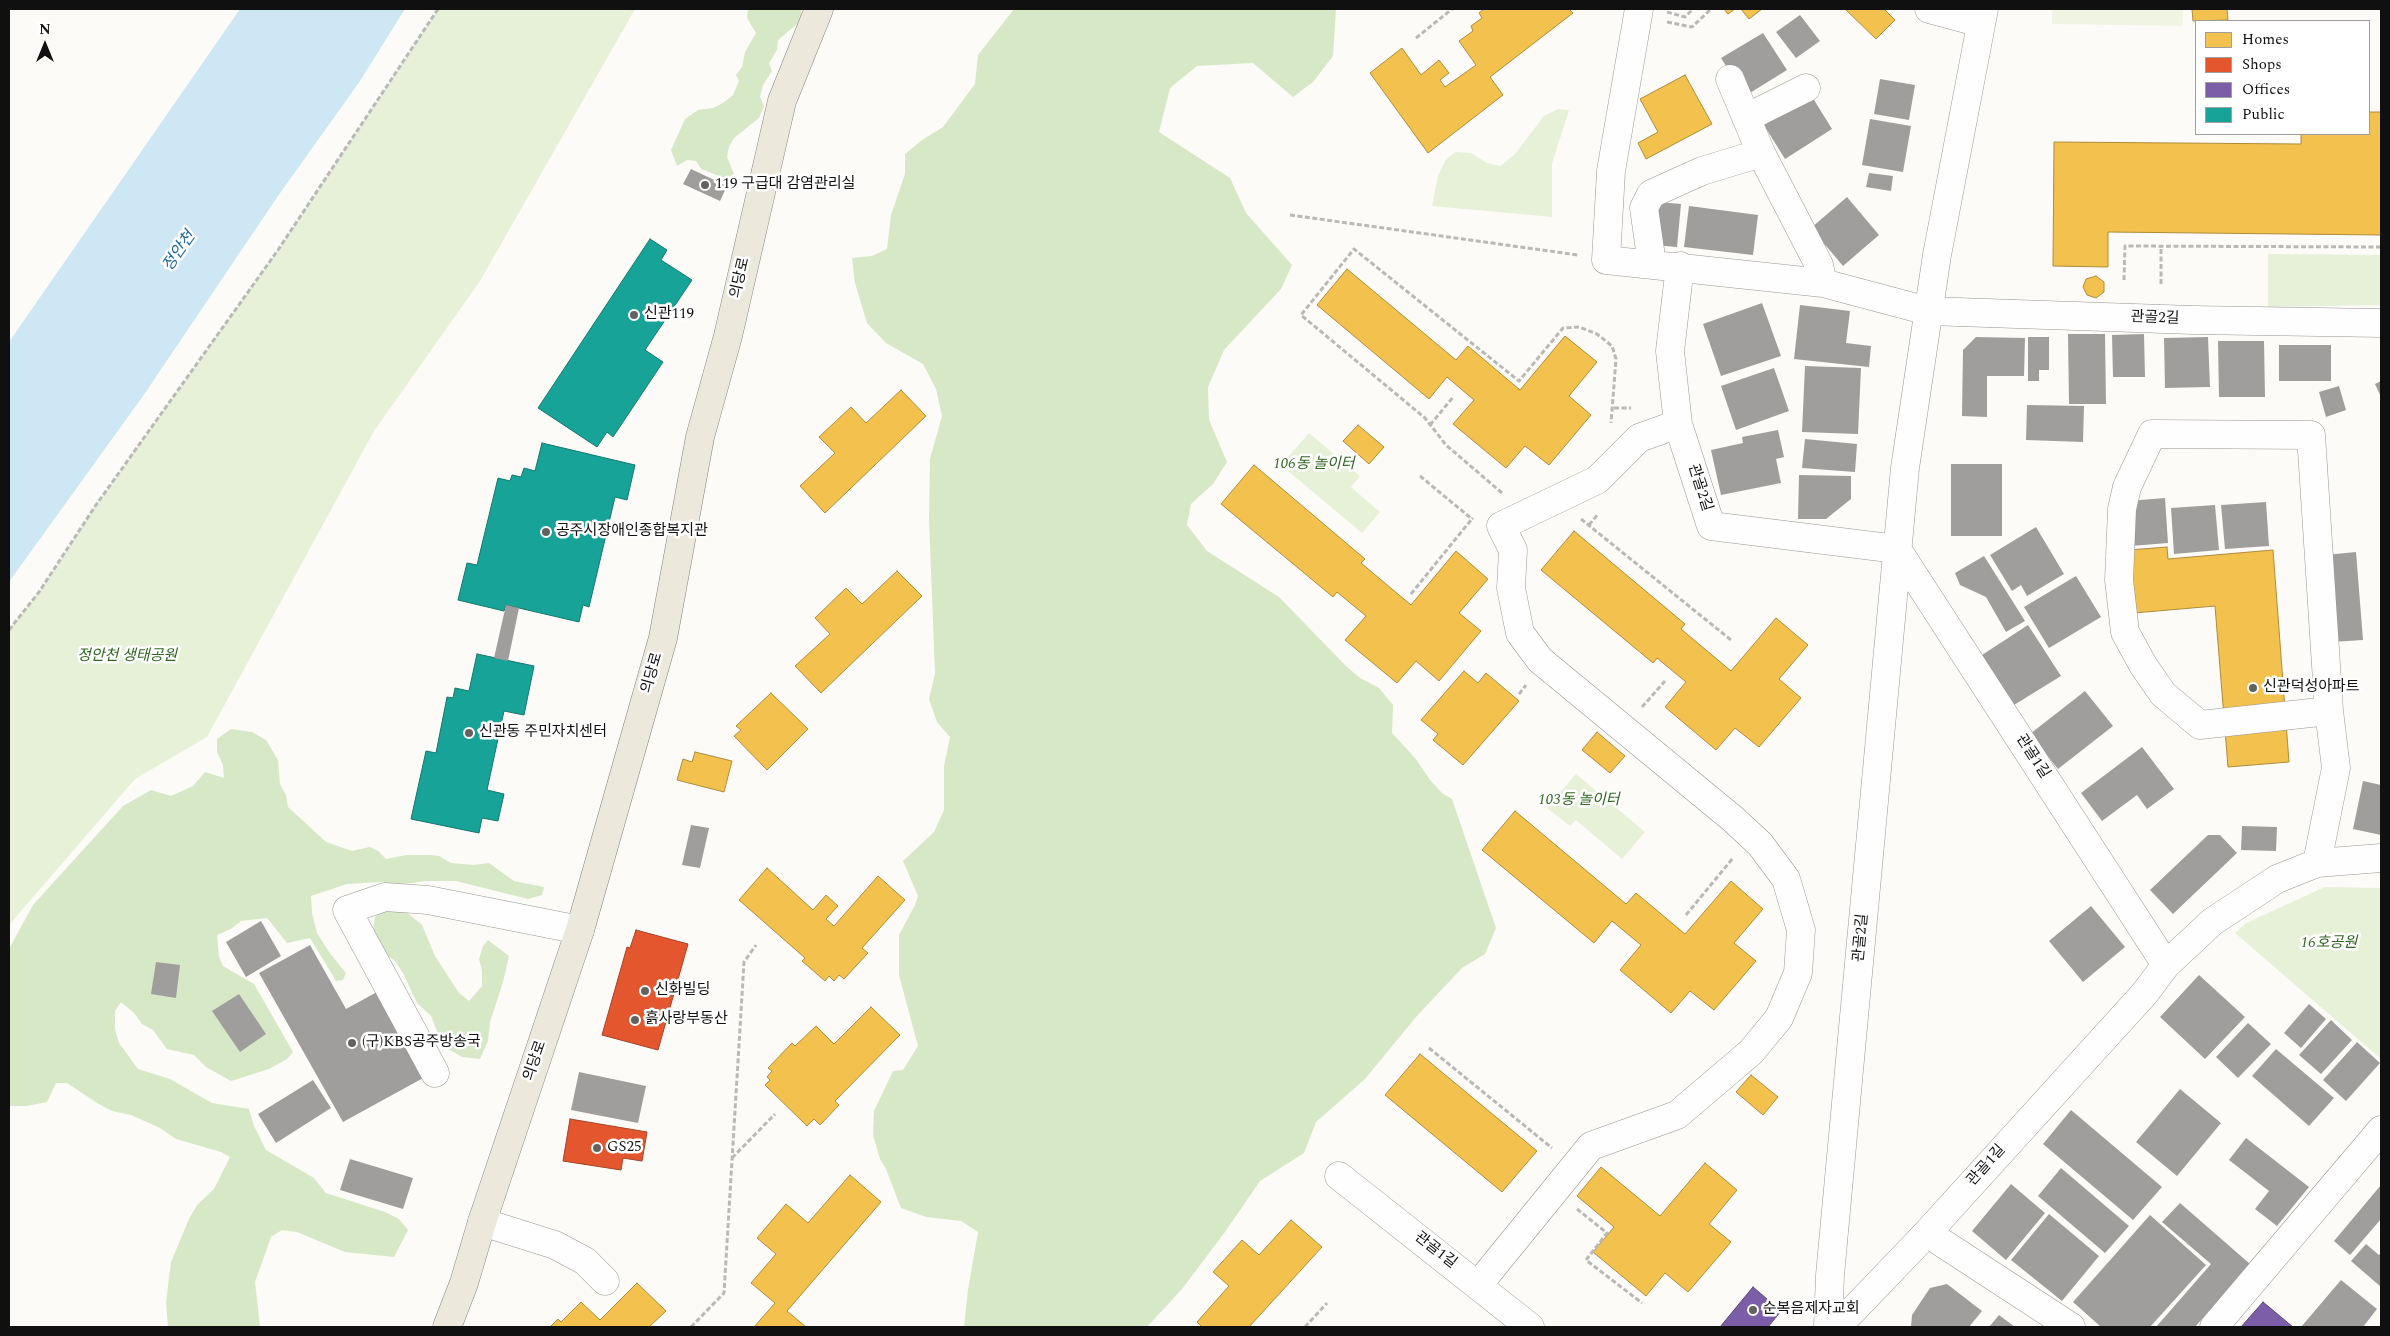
<!DOCTYPE html>
<html>
<head>
<meta charset="utf-8">
<style>
	body { margin:0 }
	#map { position:relative; width:2390px; height:1336px; overflow:hidden; background:#fcfbf7; font-family:Spectral,serif }
	canvas { display:block }
	.frame { position:absolute; inset:0; border:10px solid #101010; pointer-events:none }
	.legend { position:absolute; left:2195px; top:20px; width:175px; height:115px; box-sizing:border-box; background:#fff; border:1px solid #9f9f9f; margin:0; padding:6px 9px; list-style:none; font-size:15px; color:#101010 }
	.legend li { display:flex; align-items:center; gap:10px; height:25px }
	.legend b { width:25px; border:1px solid #9f9f9f }
	.north { position:absolute; left:20px; top:20px; width:50px; height:50px; -webkit-text-stroke:4px #fff; paint-order:stroke; rotate:0deg; font-size:14px; font-weight:700; line-height:20px; text-align:center; color:#101010 }
	.north::after { content:''; display:block; margin:auto; width:18px; height:22px; background:#101010; clip-path:polygon(50% 0,100% 100%,50% 72%,0 100%) }
</style>
</head>
<body>
<div id="map">
<canvas width="2390" height="1336"></canvas>
<div class="frame"></div>
<ul class="legend">
<li><b style="height:14px;background:#f2c14e"></b>Homes</li>
<li><b style="height:14px;background:#e4572e"></b>Shops</li>
<li><b style="height:14px;background:#7b5ea7"></b>Offices</li>
<li><b style="height:14px;background:#17a398"></b>Public</li>
</ul>
<div class="north">N</div>
</div>
<script>
const ctx = document.querySelector('canvas').getContext('2d');
ctx.lineJoin = 'round';
function paint(path, color) {
  ctx.fillStyle = color;
  ctx.fill(path, 'evenodd');
}
function shape(rows) {
  const path = new Path2D();
  for (const r of rows) {
    path.moveTo(r[0], r[1]);
    for (let i = 2; i < r.length; i += 2) path.lineTo(r[i], r[i + 1]);
  }
  return path;
}
function strokePath(path, color, width, dash) {
  ctx.strokeStyle = color;
  ctx.lineWidth = width;
  ctx.lineCap = dash ? 'butt' : 'round';
  ctx.setLineDash(dash || []);
  ctx.stroke(path);
}
function label(font, color, halo, rows, align = 'center') {
  ctx.font = font + ' Spectral,"Noto Sans KR",serif';
  ctx.lineWidth = 5;
  ctx.setLineDash([]);
  ctx.textBaseline = 'middle';
  ctx.strokeStyle = halo;
  ctx.fillStyle = color;
  for (const [text, x, y, turn = 0] of rows) {
    ctx.save();
    ctx.translate(x, y);
    ctx.rotate((+turn || 0) * Math.PI / 180);
    ctx.textAlign = isNaN(turn) ? turn : align;
    if (halo) ctx.strokeText(text, 0, 0);
    ctx.fillText(text, 0, 0);
    ctx.restore();
  }
}
paint(shape([
	[438,9,635,9,480,281,374,431,207,737,135,779,9,925,9,630,39,592,96,505,278,250],
	[1558,109,1569,110,1552,164,1552,217,1432,206,1438,176,1446,159,1456,152,1471,153,1487,163,1500,166,1515,154,1544,116],
	[2268,254,2381,255,2381,305,2268,307],
	[1309,433,1360,476,1351,487,1380,512,1362,533,1281,465],
	[1576,774,1645,832,1622,859,1576,820,1570,826,1547,808],
	[2325,887,2381,888,2381,1059,2235,933,2246,923]
]), '#e7f1d8');
paint(shape([
	[748,9,801,9,802,20,778,40,777,50,769,63,772,71,763,85,760,97,764,106,759,118,734,138,729,147,727,157,734,174,727,178,719,176,701,169,696,161,687,160,677,166,671,150,685,119,698,110,713,108,723,103,733,95,739,81,736,75,742,67,745,52,756,33,747,18],
	[1014,9,1336,9,1333,56,1313,82,1293,97,1253,63,1197,66,1170,88,1159,132,1230,178,1246,213,1292,265,1281,289,1224,350,1208,387,1209,420,1227,462,1213,484,1191,504,1187,525,1207,551,1279,597,1346,666,1360,678,1379,688,1393,705,1392,733,1416,759,1430,780,1442,793,1452,799,1496,928,1485,954,1462,968,1416,1017,1365,1079,1316,1122,1304,1153,1260,1181,1225,1232,1182,1289,1147,1327,964,1327,968,1290,978,1232,961,1221,926,1217,901,1208,886,1169,880,1159,873,1135,874,1111,893,1071,903,1070,918,1046,899,975,899,935,915,905,918,896,903,861,934,832,944,810,944,766,950,737,937,722,929,699,935,674,929,519,930,459,942,416,936,389,923,364,886,343,867,323,855,283,852,258,872,256,887,249,891,215,905,174,905,154,922,140,943,127,963,100,975,84,978,55],
	[231,729,252,732,266,740,278,760,280,784,286,795,288,807,326,842,352,851,370,847,378,851,386,859,406,855,431,855,439,856,451,863,474,865,489,863,514,881,544,887,542,895,528,899,456,881,425,881,399,885,380,882,347,884,311,896,312,913,317,933,329,952,346,973,343,980,336,981,310,938,287,943,267,918,241,921,231,929,217,935,219,957,223,966,254,984,293,1052,287,1059,269,1069,231,1081,206,1067,194,1055,167,1049,153,1030,142,1024,134,1013,121,1002,115,1011,115,1029,119,1043,138,1069,170,1079,212,1103,249,1109,254,1126,266,1150,314,1178,326,1193,385,1212,399,1219,408,1230,394,1257,345,1252,297,1232,282,1230,271,1237,255,1282,260,1327,168,1327,166,1302,171,1262,189,1219,197,1205,214,1189,230,1157,221,1152,176,1139,160,1128,131,1115,112,1111,97,1103,67,1083,56,1083,47,1102,27,1106,9,1106,9,949,33,905,123,806,151,790,171,796,193,786,205,772,224,778,223,765,217,752,217,739],
	[388,905,398,905,422,925,435,956,459,993,469,1001,482,986,482,970,479,959,483,946,488,940,509,956,503,982,490,1022,488,1041,480,1059,462,1057,443,1046,431,1016,417,1003,403,973,394,960,382,953,372,936,375,917]
]), '#d7e8c6');
paint(shape([
	[2052,9,2183,9,2183,26,2052,24]
]), '#eff5e2');
paint(shape([
	[240,9,405,9,360,81,278,196,143,396,9,582,9,342]
]), '#cee7f5');
const homes = shape([
	[1484,9,1569,9,1573,13,1490,77,1503,95,1428,153,1370,73,1402,48,1421,75,1439,60,1449,73,1440,80,1445,87,1476,65,1459,41,1473,31,1471,26,1482,18,1479,13,1484,9],
	[1724,9,1735,9,1728,14,1724,9],
	[1741,9,1762,9,1749,19,1741,9],
	[1845,9,1884,9,1895,20,1876,39,1845,9],
	[2192,9,2227,9,2228,20,2193,21,2192,9],
	[1685,75,1712,124,1646,159,1638,143,1658,132,1640,99,1685,75],
	[2369,112,2381,112,2381,235,2108,232,2108,267,2053,266,2054,142,2301,144,2301,134,2369,134,2369,112],
	[1347,269,1456,360,1468,346,1520,390,1565,336,1597,362,1569,396,1591,415,1549,465,1525,446,1506,468,1453,424,1474,400,1447,377,1429,399,1317,305,1347,269],
	[2096,276,2104,282,2104,292,2096,298,2087,295,2083,287,2086,279,2096,276],
	[901,390,926,416,825,513,800,486,835,453,819,437,851,407,866,423,901,390],
	[1358,425,1384,447,1369,464,1343,441,1358,425],
	[1254,465,1365,559,1361,563,1411,605,1456,551,1488,579,1459,613,1481,631,1439,681,1416,661,1397,683,1345,640,1366,616,1337,592,1333,597,1221,504,1254,465],
	[1574,531,1685,624,1681,629,1731,671,1776,618,1808,645,1779,679,1801,698,1759,747,1735,728,1716,750,1665,707,1686,682,1657,658,1653,663,1541,570,1574,531],
	[2167,547,2168,559,2273,550,2289,762,2228,767,2215,606,2134,613,2129,550,2167,547],
	[897,571,922,596,821,693,795,666,830,634,815,618,846,588,862,604,897,571],
	[1464,671,1478,683,1486,673,1519,701,1463,765,1433,740,1438,734,1421,720,1464,671],
	[771,693,808,729,767,770,734,736,741,730,736,726,771,693],
	[1597,732,1625,756,1610,773,1582,750,1597,732],
	[695,752,732,761,724,792,677,780,683,759,692,762,695,752],
	[1515,811,1626,904,1636,893,1685,934,1731,881,1763,909,1734,943,1756,961,1714,1010,1690,991,1671,1013,1620,970,1641,945,1612,921,1594,943,1482,850,1515,811],
	[767,868,813,910,826,895,838,906,826,919,834,926,878,876,905,900,862,948,868,953,844,979,839,975,834,981,829,976,825,981,802,961,805,958,739,900,767,868],
	[871,1007,900,1035,835,1101,839,1105,820,1125,814,1119,807,1126,765,1085,770,1080,767,1077,772,1071,768,1068,792,1043,795,1046,816,1026,834,1044,871,1007],
	[1420,1054,1537,1151,1502,1192,1385,1095,1420,1054],
	[1751,1075,1778,1097,1763,1115,1736,1092,1751,1075],
	[1705,1163,1737,1190,1709,1224,1731,1242,1688,1292,1665,1273,1646,1296,1593,1252,1614,1227,1577,1196,1601,1167,1660,1216,1705,1163],
	[850,1175,881,1202,787,1311,806,1327,754,1327,775,1303,751,1283,776,1254,757,1238,786,1204,808,1223,850,1175],
	[1291,1220,1322,1247,1249,1327,1202,1327,1197,1322,1229,1286,1213,1272,1242,1240,1259,1255,1291,1220],
	[637,1283,666,1311,649,1327,550,1327,558,1319,561,1322,581,1302,600,1320,637,1283]
]);
paint(homes, '#f2c14e');
strokePath(homes, '#ae8c3b', 1);
const shops = shape([
	[636,930,688,944,658,1050,602,1035,627,947,630,948,636,930],
	[570,1119,647,1132,642,1161,623,1158,621,1170,563,1161,570,1119]
]);
paint(shops, '#e4572e');
strokePath(shops, '#a44225', 1);
const offices = shape([
	[1753,1287,1781,1311,1768,1327,1720,1327,1753,1287],
	[2263,1302,2293,1327,2241,1327,2263,1302]
]);
paint(offices, '#7b5ea7');
strokePath(offices, '#5b477a', 1);
const public = shape([
	[650,239,667,250,661,260,692,280,645,350,663,362,613,437,607,432,597,447,538,408,650,239],
	[542,443,635,465,627,500,615,497,589,607,583,605,579,622,506,605,504,611,458,600,467,563,477,565,498,478,510,481,512,475,521,477,524,468,535,471,542,443],
	[477,654,534,666,524,715,504,711,487,790,504,794,498,821,482,818,479,833,411,819,426,751,436,753,447,697,453,698,455,688,469,691,477,654]
]);
paint(public, '#17a398');
strokePath(public, '#15776f', 1);
paint(shape([
	[1800,15,1820,41,1796,58,1776,32],
	[1763,33,1787,70,1745,96,1721,58],
	[1880,79,1915,85,1909,120,1874,114],
	[1811,95,1832,129,1785,159,1764,125],
	[1870,119,1911,126,1903,172,1862,165],
	[691,169,727,186,720,201,683,184],
	[1869,173,1893,176,1891,191,1866,187],
	[1847,197,1879,235,1843,266,1811,228],
	[1657,202,1681,204,1677,247,1653,245],
	[1689,206,1758,215,1753,255,1684,247],
	[1762,303,1781,356,1721,376,1703,324],
	[1800,305,1850,311,1846,343,1871,346,1869,367,1794,359],
	[2068,334,2105,334,2106,404,2069,404],
	[2144,334,2145,377,2113,377,2112,335],
	[1976,337,2025,338,2024,376,1987,376,1987,417,1962,416,1963,350],
	[2028,337,2049,337,2049,370,2039,370,2039,381,2028,381],
	[2208,337,2210,387,2165,388,2164,338],
	[2218,341,2264,341,2265,397,2219,397],
	[2279,345,2331,345,2331,381,2279,381],
	[1805,366,1861,368,1858,434,1802,432],
	[1774,368,1789,411,1736,430,1721,386],
	[2381,381,2381,397,2375,384],
	[2339,386,2346,410,2326,417,2319,392],
	[2027,405,2084,406,2083,442,2026,440],
	[1778,430,1784,457,1776,459,1781,483,1721,495,1711,450,1743,443,1742,437],
	[1805,439,1857,444,1855,472,1802,468],
	[1951,464,2002,464,2002,536,1951,536],
	[1799,475,1851,476,1851,499,1826,519,1798,519],
	[2165,498,2168,543,2131,546,2128,501],
	[2266,502,2269,546,2225,549,2221,505],
	[2215,505,2219,550,2174,554,2171,508],
	[2036,527,2064,574,2027,596,2021,585,2012,591,1990,555],
	[2356,552,2363,640,2332,642,2325,555],
	[1984,556,2025,621,2006,632,1986,597,1960,585,1955,573],
	[2076,576,2101,617,2049,648,2024,607],
	[506,605,519,608,508,661,494,658],
	[2028,625,2061,676,2014,705,1982,655],
	[2085,691,2113,726,2058,769,2030,734],
	[2142,747,2174,789,2147,809,2137,795,2102,821,2081,793],
	[2363,781,2381,785,2381,835,2353,829],
	[691,825,709,828,700,868,682,865],
	[2242,826,2277,827,2276,851,2241,850],
	[2208,835,2220,835,2237,853,2173,914,2150,890],
	[2091,906,2125,947,2083,982,2049,941],
	[261,921,281,956,246,977,226,942],
	[310,945,346,1009,377,992,425,1077,343,1122,259,973],
	[156,962,180,965,176,998,151,994],
	[2199,975,2245,1017,2205,1059,2160,1017],
	[239,994,266,1034,240,1052,212,1011],
	[2309,1004,2326,1019,2301,1048,2284,1033],
	[2331,1020,2352,1040,2321,1074,2299,1055],
	[2248,1023,2271,1044,2238,1078,2216,1057],
	[2357,1042,2380,1063,2346,1101,2323,1080],
	[2276,1049,2334,1098,2309,1126,2252,1076],
	[579,1072,646,1086,638,1123,571,1110],
	[313,1080,331,1108,276,1143,258,1114],
	[2180,1089,2221,1123,2177,1176,2136,1142],
	[2071,1110,2162,1187,2133,1220,2043,1144],
	[2246,1138,2309,1187,2277,1226,2255,1209,2269,1191,2229,1160],
	[350,1159,413,1178,403,1209,340,1190],
	[2061,1168,2129,1226,2105,1253,2038,1196],
	[2011,1184,2045,1213,2006,1260,1972,1231],
	[2381,1185,2381,1219,2350,1255,2334,1241],
	[2180,1203,2250,1264,2195,1327,2156,1327,2211,1264,2162,1222],
	[2049,1214,2099,1256,2062,1301,2011,1260],
	[2150,1215,2206,1265,2150,1327,2101,1327,2073,1302],
	[2366,1244,2379,1255,2381,1253,2381,1287,2351,1261],
	[2341,1280,2377,1309,2363,1327,2301,1327],
	[1947,1284,1982,1311,1969,1327,1911,1327,1912,1315,1930,1288],
	[1999,1315,2015,1327,1989,1327]
]), '#a09e9c');
const minor = shape([
	[1639,9,1611,171,1606,260,1823,283,1928,311,2193,320,2381,323],
	[1929,9,1981,23],
	[1730,79,1761,153],
	[1746,118,1806,88],
	[1652,264,1644,208,1651,194,1702,171,1761,153,1819,265,1823,283],
	[1680,266,1670,351,1678,424,1711,526,1897,549,2166,965],
	[2317,863,2336,768,2329,711,2311,435,2152,434,2127,487,2122,509,2119,580,2125,632,2143,665,2163,694,2200,725,2329,711],
	[435,1073,347,910,385,897,428,900,580,930],
	[1339,1176,1530,1327],
	[482,1222,555,1245,585,1261,605,1281],
	[1927,1233,2071,1327],
	[1478,1285,1591,1146,1677,1115,1751,1052,1779,1018,1798,973,1801,930,1786,879,1760,844,1733,819,1540,660,1520,633,1511,588,1513,550,1501,526,1597,480,1639,438,1678,424],
	[1828,1327,1830,1275,1905,468,1937,255,1984,9],
	[1837,1327,1927,1233,2145,993,2166,965,2212,922,2277,879,2317,863,2381,858],
	[2214,1327,2381,1130]
]);
const major = shape([
	[447,1327,464,1283,482,1222,580,930,663,638,700,437,728,336,782,101,819,9]
]);
strokePath(minor, '#969694', 29);
strokePath(major, '#848381', 29);
strokePath(shape([
	[1667,12,1685,17,1693,9],
	[1667,22,1692,27,1710,10],
	[1416,38,1452,9],
	[1290,215,1578,255],
	[2124,280,2125,246,2381,247],
	[2161,284,2161,246],
	[1614,408,1631,408],
	[1430,425,1454,396],
	[1420,476,1472,519,1473,518],
	[1502,493,1446,445,1425,418,1301,315,1354,249,1519,381,1563,328,1579,327,1597,334,1612,346,1616,359,1611,423],
	[1581,519,1731,640],
	[1589,525,1598,514],
	[1411,594,1471,520],
	[9,630,39,592,96,505,278,250,438,9],
	[1519,694,1526,685],
	[1642,707,1665,681],
	[1686,915,1733,858],
	[1429,1048,1552,1148],
	[732,1158,775,1114],
	[1577,1209,1607,1233,1586,1260,1642,1303],
	[691,1327,724,1293,744,962,756,945],
	[1305,1327,1327,1303]
]), '#b9b9b8', 3, [5, 2.5]);
strokePath(minor, '#fffefe', 28);
strokePath(major, '#ece8dc', 28);
for (const [x, y, r, color] of [
	[705,185,5,"#636261"],
	[634,315,5,"#636261"],
	[546,532,5,"#636261"],
	[2253,688,5,"#636261"],
	[469,733,5,"#636261"],
	[645,991,5,"#636261"],
	[635,1020,5,"#636261"],
	[352,1043,5,"#636261"],
	[597,1148,5,"#636261"],
	[1753,1310,5,"#636261"]
]) {
  const dot = new Path2D();
  dot.arc(x, y, r, 0, 2 * Math.PI);
  ctx.fillStyle = color;
  ctx.fill(dot);
  strokePath(dot, '#fff', 2);
}
label('15px', '#101010', '#fff', [
	["119 구급대 감염관리실",715,185],
	["신관119",644,315],
	["공주시장애인종합복지관",556,532],
	["신관덕성아파트",2263,688],
	["신관동 주민자치센터",479,733],
	["신화빌딩",655,991],
	["흙사랑부동산",645,1020],
	["(구)KBS공주방송국",362,1043],
	["GS25",607,1148],
	["순복음제자교회",1763,1310]
], 'left');
label('15px', '#101010', '#fff', [
	["의당로",741,278,-77],
	["관골2길",2155,319,2],
	["관골2길",1699,488,72],
	["의당로",653,673,-74],
	["관골1길",2032,757,57],
	["관골2길",1862,938,-85],
	["의당로",536,1061,-71],
	["관골1길",1987,1166,-48],
	["관골1길",1435,1251,38]
]);
label('italic 15px', '#316722', '#fff', [
	["106동 놀이터",1314,465],
	["정안천 생태공원",127,657],
	["103동 놀이터",1579,801],
	["16호공원",2329,944]
]);
label('italic 16px', '#1d689f', '#fff', [
	["정안천",180,252,-55]
]);
</script>
</body>
</html>
